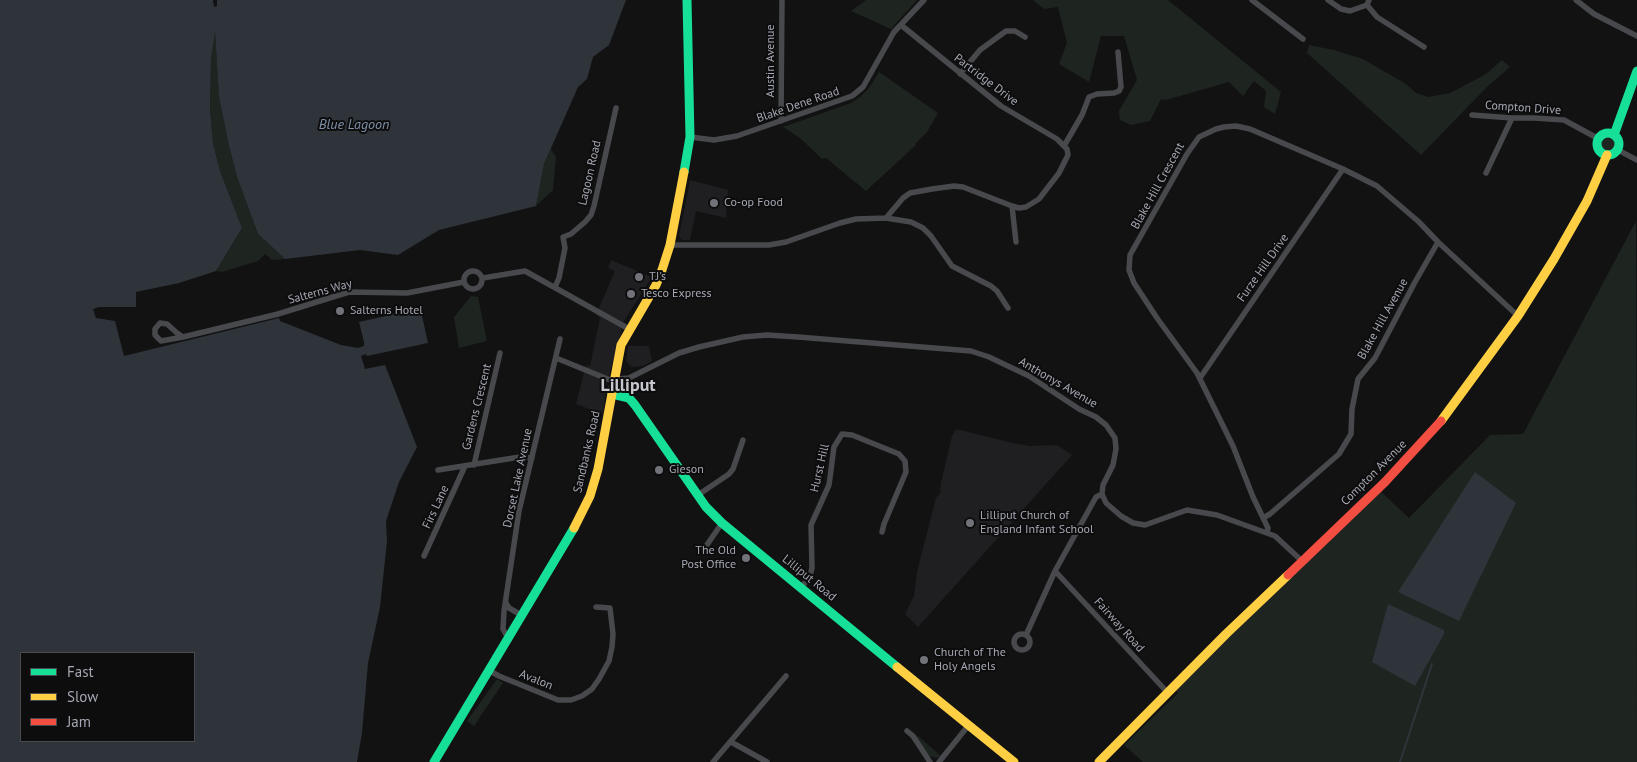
<!DOCTYPE html>
<html>
<head>
<meta charset="utf-8">
<style>
	body { margin:0 }
	#map { position:relative; width:1637px; height:762px; overflow:hidden; background:#121213; font-family:"PT Sans",sans-serif }
	canvas { display:block }
	.legend { position:absolute; left:20px; top:652px; width:175px; height:90px; box-sizing:border-box; background:#0d0d0e; border:1px solid #4a4b50; margin:0; padding:6px 9px; list-style:none; font-size:15px; color:#a5a7b2 }
	.legend li { display:flex; align-items:center; gap:10px; height:25px }
	.legend b { width:25px; border:1px solid #4a4b50 }
</style>
</head>
<body>
<div id="map">
<canvas width="1637" height="762"></canvas>
<ul class="legend">
<li><b style="height:6px;background:#16e098"></b>Fast</li>
<li><b style="height:6px;background:#ffcf43"></b>Slow</li>
<li><b style="height:6px;background:#f24e42"></b>Jam</li>
</ul>
</div>
<script>
const ctx = document.querySelector('canvas').getContext('2d');
ctx.lineJoin = 'round';
function paint(path, color) {
  ctx.fillStyle = color;
  ctx.fill(path, 'evenodd');
}
function shape(rows) {
  const path = new Path2D();
  for (const r of rows) {
    if (r.length === 3) {
      path.moveTo(r[0] + r[2], r[1]);
      path.arc(r[0], r[1], r[2], 0, 2 * Math.PI);
      continue;
    }
    path.moveTo(r[0], r[1]);
    for (let i = 2; i < r.length; i += 2) path.lineTo(r[i], r[i + 1]);
  }
  return path;
}
function strokePath(path, color, width, dash) {
  ctx.strokeStyle = color;
  ctx.lineWidth = width;
  ctx.lineCap = dash ? 'butt' : 'round';
  ctx.setLineDash(dash || []);
  ctx.stroke(path);
}
function label(font, color, halo, rows, align = 'center') {
  ctx.font = font + ' "PT Sans",sans-serif';
  ctx.lineWidth = 4;
  ctx.setLineDash([]);
  ctx.textBaseline = 'middle';
  ctx.strokeStyle = halo;
  ctx.fillStyle = color;
  for (const [text, x, y, turn = 0] of rows) {
    ctx.save();
    ctx.translate(x, y);
    ctx.rotate((+turn || 0) * Math.PI / 180);
    ctx.textAlign = isNaN(turn) ? turn : align;
    if (halo) ctx.strokeText(text, 0, 0);
    ctx.fillText(text, 0, 0);
    ctx.restore();
  }
}
paint(shape([
	[690,180,728,190,726,218,696,211,690,240,682,240,679,236],
	[611,260,652,277,624,321,607,383,603,414,576,404,586,365,590,366,600,318,596,315,615,271,608,268],
	[628,346,649,346,652,361,643,366,631,367,626,361],
	[956,429,1013,443,1030,446,1057,445,1072,455,918,627,905,614,914,596,917,572,936,498,940,493,941,483,952,436]
]), '#1f1f21');
paint(shape([
	[866,0,917,0,891,29,851,11],
	[1033,0,1168,0,1281,92,1275,114,1264,107,1266,91,1254,81,1243,96,1229,82,1166,100,1161,99,1150,121,1131,125,1120,120,1119,111,1137,80,1124,36,1101,36,1089,82,1059,64,1067,43,1058,7,1044,9],
	[215,29,219,97,229,146,237,177,258,234,285,259,272,260,265,254,258,261,222,272,216,271,242,228,220,171,213,143,210,109,211,58],
	[1309,45,1334,50,1363,59,1406,84,1416,93,1428,97,1450,93,1458,89,1486,74,1502,60,1510,67,1487,87,1421,155,1307,53],
	[879,72,938,113,927,132,915,144,916,145,866,191,826,158,822,159,800,138,783,127,851,103,860,97,869,88],
	[1608,144,11],
	[551,149,556,157,553,190,536,206,544,164],
	[1636,221,1637,762,1143,762,1124,745,1178,693,1173,687,1378,489,1409,518,1490,435,1523,434],
	[471,296,478,297,487,341,459,348,454,317],
	[497,679,503,683,474,726,467,721],
	[918,736,941,756,936,758,929,756,916,737]
]), '#1e2420');
paint(shape([
	[0,0,213,0,214,7,217,6,217,0,626,0,609,45,593,57,587,79,578,87,544,164,536,206,439,230,398,255,360,250,285,259,258,234,237,177,229,146,219,97,215,32,211,58,210,109,213,143,220,171,242,228,216,271,179,283,136,292,136,307,99,307,93,309,96,318,115,321,124,356,279,318,280,321,341,345,358,348,364,346,364,342,359,322,395,314,395,312,410,308,418,308,421,311,428,343,367,356,366,354,361,356,365,369,385,365,417,447,399,482,386,521,387,541,380,607,368,663,362,733,357,762,0,762],
	[21,653,194,653,194,741,21,741],
	[1475,472,1516,503,1459,621,1398,592],
	[1388,604,1444,630,1444,634,1415,686,1372,662]
]), '#2e343a');
strokePath(shape([
	[1400,762,1432,664]
]), '#2e343a', 2);
strokePath(shape([
	[1252,0,1303,39],
	[1328,0,1341,9,1350,11,1367,5,1369,0],
	[1576,0,1594,14,1637,36],
	[1367,5,1377,17,1424,47],
	[960,74,980,50,1006,31,1015,31,1025,37],
	[1472,115,1512,118,1534,118,1564,120,1599,139],
	[781,121,782,0],
	[690,137,714,140,737,136,852,96,863,87,894,32,924,0],
	[1064,146,1082,115,1089,97,1097,94,1114,93,1119,91,1121,87,1118,52],
	[1618,150,1637,160],
	[1486,173,1512,118],
	[1012,206,1016,242],
	[886,218,911,222,923,228,931,236,952,266,991,286,997,291,1008,308],
	[670,245,769,245,786,242,840,223,856,219,886,218,903,198,910,193,932,189,954,186,963,187,1012,206,1019,208,1026,207,1039,199,1059,173,1068,155,1067,149,1057,139,1001,106,901,25],
	[473,280,9],
	[483,278,525,271,629,329],
	[555,287,559,278,565,248,563,237,571,234,585,222,591,215,594,206,616,108],
	[183,337,161,341,155,335,155,329,160,323,167,324,177,333,183,337,278,314,349,292,407,293,464,282],
	[556,358,615,382],
	[1200,378,1343,169],
	[616,379,629,378,679,353,699,347,743,337,767,335,798,337,971,351,989,357,1029,376,1079,409,1096,417,1106,425,1115,438,1116,449,1113,465,1103,485,1102,494,1106,503,1121,516,1133,523,1145,525,1187,510,1217,515,1275,536,1302,561],
	[474,465,500,353],
	[438,470,520,457,532,458],
	[698,495,729,474,733,469,743,440],
	[1263,518,1270,514,1339,454,1351,434,1352,409,1358,379,1375,358,1415,282,1438,242],
	[1267,532,1268,528,1253,497,1233,446,1197,373,1157,318,1134,283,1129,270,1130,255,1187,154,1199,137,1216,129,1224,127,1236,126,1250,129,1343,169,1377,186,1419,222,1438,242,1518,316],
	[702,552,722,523],
	[424,556,465,466],
	[1055,571,1168,693],
	[801,588,810,576,812,568,811,525,829,485,834,447,842,434,852,435,899,454,905,461,906,472,884,524,882,532],
	[506,603,509,608,523,616],
	[1022,642,8],
	[1026,635,1055,571,1096,497,1102,494],
	[509,640,503,629,504,611,519,511,560,339],
	[490,671,499,676,558,700,571,700,582,696,592,689,599,679,609,661,612,647,613,634,610,608,596,607],
	[907,731,913,736,930,762],
	[731,742,767,762],
	[713,762,786,676],
	[939,762,968,726]
]), '#48494c', 5.5);
strokePath(shape([
	[1608,144,11],
	[1614,135,1637,71],
	[684,172,690,137,687,0],
	[612,394,629,398,635,405,706,507,722,523,897,667],
	[434,762,574,528]
]), '#16e098', 9);
strokePath(shape([
	[1441,421,1518,316,1554,259,1587,201,1607,155],
	[574,528,590,496,598,469,621,345,656,285,662,270,670,245,684,172],
	[897,667,1014,762],
	[1099,762,1226,634,1288,575]
]), '#ffcf43', 9);
strokePath(shape([
	[1288,575,1385,482,1441,421]
]), '#f24e42', 9);
for (const [x, y, r, color] of [
	[714,203,5,"#72737a"],
	[639,277,5,"#72737a"],
	[631,294,5,"#72737a"],
	[340,311,5,"#72737a"],
	[659,470,5,"#72737a"],
	[970,523,5,"#72737a"],
	[746,558,5,"#72737a"],
	[924,660,5,"#72737a"]
]) {
  const dot = new Path2D();
  dot.arc(x, y, r, 0, 2 * Math.PI);
  ctx.fillStyle = color;
  ctx.fill(dot);
  strokePath(dot, '#0d0d0e', 2);
}
label('12px', '#a5a7b2', '#0d0d0e', [
	["Austin Avenue",771,61,-90],
	["Partridge Drive",986,80,37],
	["Blake Dene Road",798,105,-19],
	["Compton Drive",1523,108,4],
	["Lagoon Road",590,173,-77],
	["Blake Hill Crescent",1158,186,-61],
	["Furze Hill Drive",1263,268,-55],
	["Salterns Way",320,292,-15],
	["Blake Hill Avenue",1383,319,-61],
	["Anthonys Avenue",1058,383,30],
	["Gardens Crescent",477,407,-76],
	["Sandbanks Road",587,452,-77],
	["Hurst Hill",820,468,-77],
	["Compton Avenue",1374,473,-45],
	["Dorset Lake Avenue",518,478,-78],
	["Firs Lane",436,507,-65],
	["Lilliput Road",809,578,39],
	["Fairway Road",1119,625,48],
	["Avalon",536,680,22]
]);
label('12px', '#a5a7b2', '#0d0d0e', [
	["Co-op Food",724,203],
	["TJ's",649,277],
	["Tesco Express",641,294],
	["Salterns Hotel",350,311],
	["Gieson",669,470],
	["Lilliput Church of",980,516],
	["England Infant School",980,530],
	["The Old",736,551,"right"],
	["Post Office",736,565,"right"],
	["Church of The",934,653],
	["Holy Angels",934,667]
], 'left');
label('italic 14px', '#7f90a9', '#0d0d0e', [
	["Blue Lagoon",354,125]
]);
label('bold 18px', '#c5c6ce', '#0d0d0e', [
	["Lilliput",628,386]
]);
</script>
</body>
</html>
